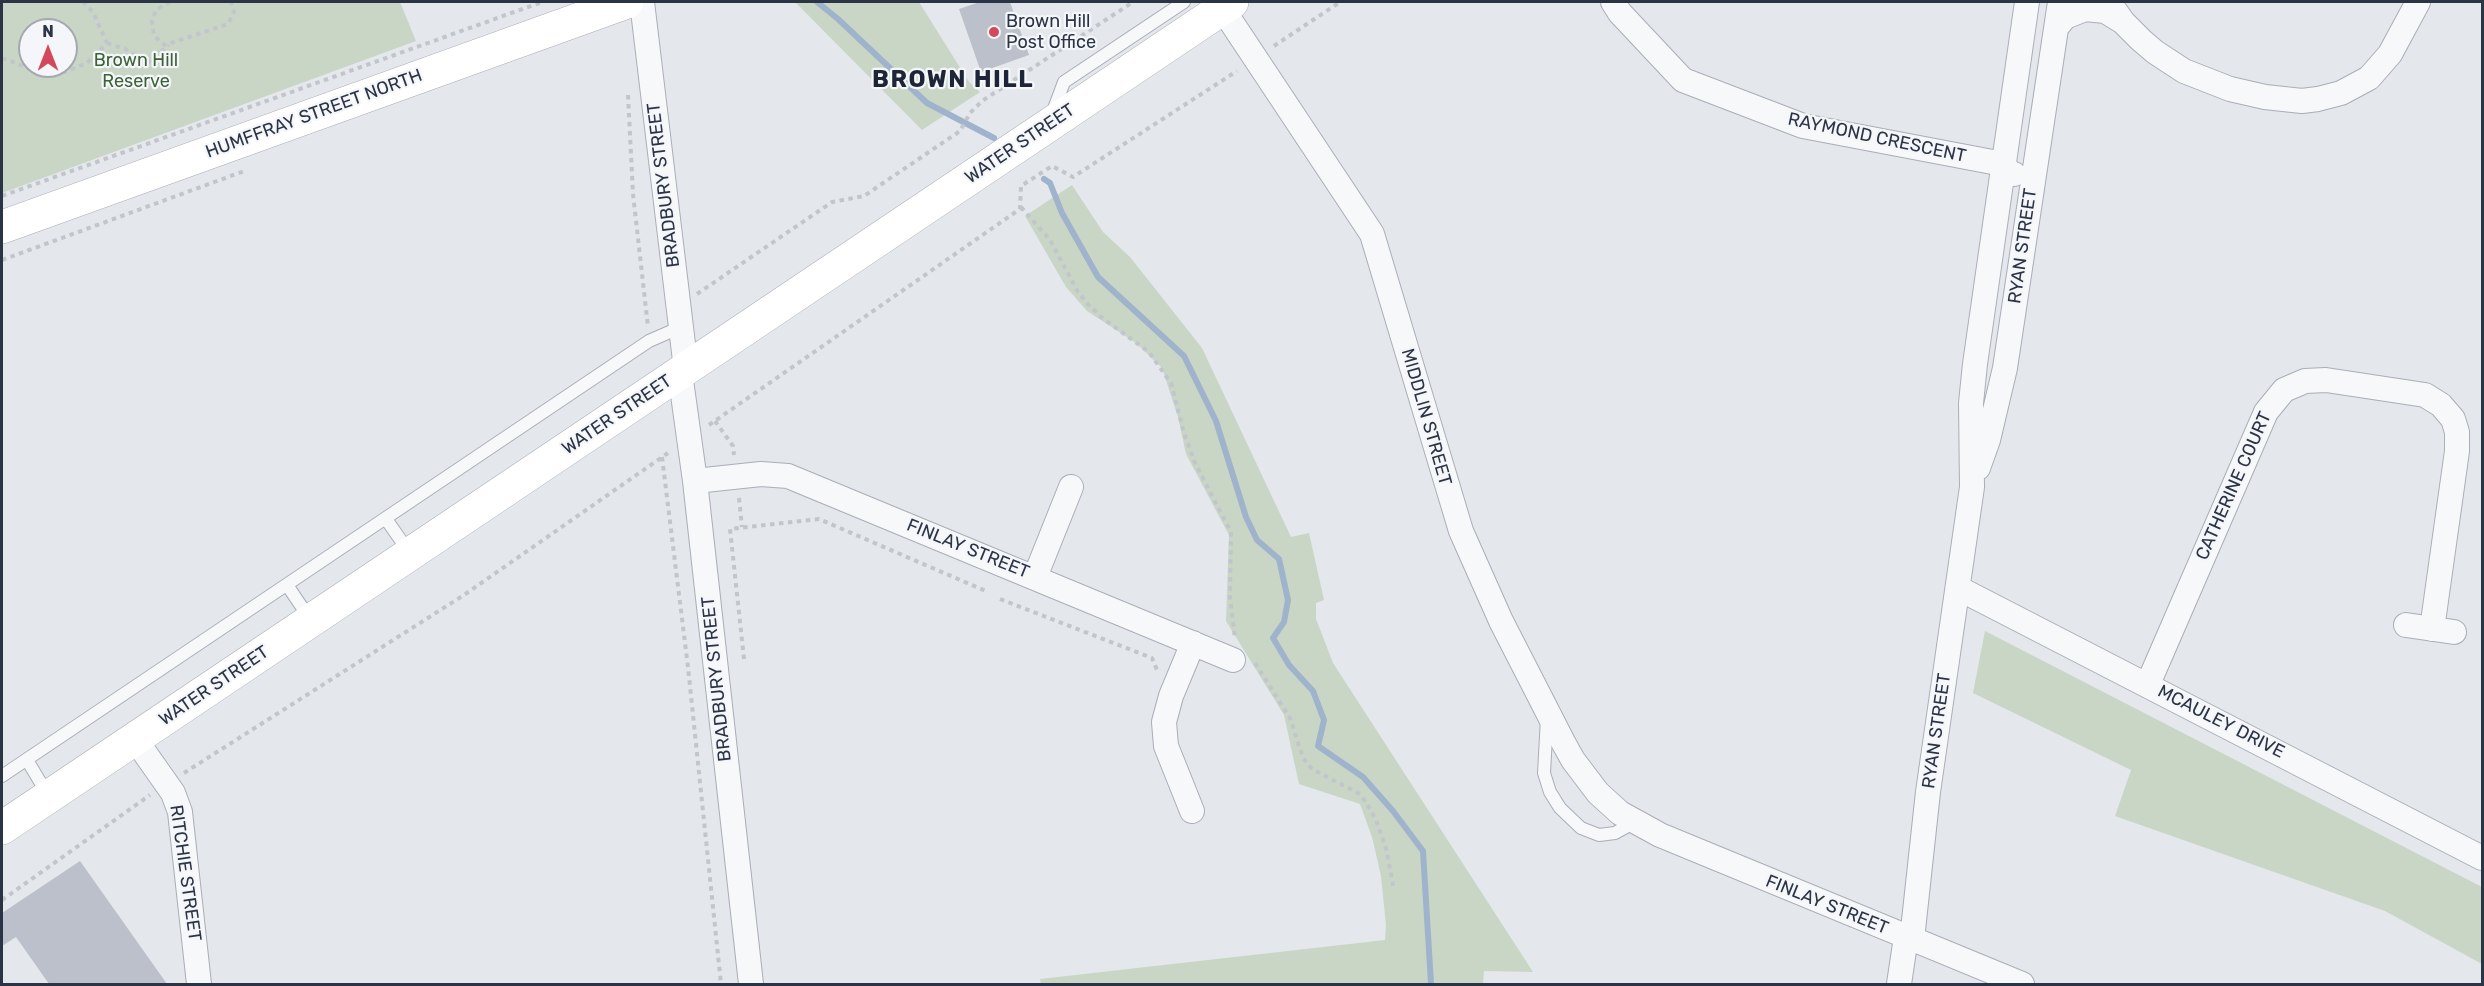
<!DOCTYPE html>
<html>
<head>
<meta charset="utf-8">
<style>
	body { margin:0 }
	#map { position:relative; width:2484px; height:986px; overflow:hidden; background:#e4e7ec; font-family:Rubik,sans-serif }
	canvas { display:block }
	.frame { position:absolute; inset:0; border:3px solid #2b3445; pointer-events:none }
	.north { position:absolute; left:18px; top:18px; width:60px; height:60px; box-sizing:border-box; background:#f4f6f9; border:2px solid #a4a8b1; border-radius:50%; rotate:0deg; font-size:16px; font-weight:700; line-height:24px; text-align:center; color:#2b3445 }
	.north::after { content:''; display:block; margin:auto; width:21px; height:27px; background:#d1495b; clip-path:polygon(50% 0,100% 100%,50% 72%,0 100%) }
</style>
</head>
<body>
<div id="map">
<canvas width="2484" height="986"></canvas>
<div class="frame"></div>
<div class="north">N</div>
</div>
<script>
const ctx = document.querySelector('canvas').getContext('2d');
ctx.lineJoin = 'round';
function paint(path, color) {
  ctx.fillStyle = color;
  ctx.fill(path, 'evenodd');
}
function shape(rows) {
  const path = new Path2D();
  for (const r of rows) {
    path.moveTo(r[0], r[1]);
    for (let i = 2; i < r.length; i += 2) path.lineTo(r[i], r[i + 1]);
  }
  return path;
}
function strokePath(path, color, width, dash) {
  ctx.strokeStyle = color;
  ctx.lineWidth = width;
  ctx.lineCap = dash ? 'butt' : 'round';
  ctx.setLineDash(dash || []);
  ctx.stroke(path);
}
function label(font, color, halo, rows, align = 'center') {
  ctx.font = font + ' Rubik,sans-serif';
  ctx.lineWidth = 4.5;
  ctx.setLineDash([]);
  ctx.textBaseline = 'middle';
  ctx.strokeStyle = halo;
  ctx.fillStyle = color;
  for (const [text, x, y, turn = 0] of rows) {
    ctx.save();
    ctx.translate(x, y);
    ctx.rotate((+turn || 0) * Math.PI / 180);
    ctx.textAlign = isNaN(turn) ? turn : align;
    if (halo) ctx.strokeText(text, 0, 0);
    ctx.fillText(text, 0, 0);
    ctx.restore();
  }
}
paint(shape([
	[2,2,400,2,416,41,2,193],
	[30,30,66,30,66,66,30,66],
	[795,2,919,2,969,82,980,92,922,130],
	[1072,185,1103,232,1130,257,1202,348,1291,537,1309,533,1324,600,1316,603,1316,619,1333,663,1533,972,1484,971,1483,984,1041,984,1040,979,1385,940,1386,925,1381,876,1372,837,1360,804,1299,784,1284,715,1226,621,1229,535,1186,454,1178,417,1162,368,1136,343,1087,311,1066,287,1025,216],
	[1985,631,2482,887,2482,964,2385,911,2115,816,2131,770,1973,693]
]), '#c9d6c5');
strokePath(shape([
	[817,2,838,19,927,103,994,138],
	[1044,179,1050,183,1062,213,1098,277,1184,356,1216,421,1246,517,1257,540,1279,559,1288,600,1284,622,1273,638,1289,665,1313,691,1324,720,1318,746,1363,777,1393,811,1423,851,1431,984]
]), '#9fb4cc', 6);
paint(shape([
	[980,2,1010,2,1029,55,981,72,959,9],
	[80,861,167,984,49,984,16,937,2,946,2,913]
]), '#bbc0ca');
const lane = shape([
	[1052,114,1064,82,1184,2],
	[386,519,409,552],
	[287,585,310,619],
	[1547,718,1544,773,1550,792,1560,808,1581,828,1599,835,1615,833,1635,822],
	[27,760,48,795],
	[2,776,649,341,681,327]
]);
const street = shape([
	[642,2,686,369],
	[1613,2,1620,13,1683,80,1803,126,2003,164,2011,174,2014,174],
	[2109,2,2123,22,2141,40,2155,52,2184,71,2230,89,2265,97,2302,101,2318,99,2341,93,2369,78,2390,54,2418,2],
	[1222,8,1372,234,1461,531,1501,621,1563,742,1573,760,1598,793,1620,813,1660,835,2022,984],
	[2056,28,2065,17,2085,9,2105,11,2123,22],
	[680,373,695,481,751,984],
	[1978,468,1988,440,2005,368,2060,2],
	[695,481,761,474,788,476,1233,660],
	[1035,577,1071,487],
	[1958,588,2482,858],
	[2406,625,2454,632],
	[2148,684,2266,412,2284,390,2305,381,2326,380,2425,395,2441,405,2453,419,2457,432,2457,451,2432,629],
	[135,739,173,793,180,812,199,984],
	[1192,811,1166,746,1164,722,1171,696,1193,643],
	[1912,939,1928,792,1972,487,1971,403,1975,364,2027,2],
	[1899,984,1906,937]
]);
const secondary = shape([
	[2,227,627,2],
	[2,828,1232,2]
]);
strokePath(lane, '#a9aeb7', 14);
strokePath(street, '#a9aeb7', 26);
strokePath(secondary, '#a9aeb7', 34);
strokePath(shape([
	[170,2,156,10,152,21,154,36,165,45,228,24,234,12,231,2],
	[107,43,125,49,147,63,169,45],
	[1274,46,1340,2],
	[2,58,42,73,65,72,87,63,107,43,93,12,83,2],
	[628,95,633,194,648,327],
	[2,196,542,2],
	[1021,207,1050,240,1078,292,1087,303,1101,317,1149,352,1171,383,1184,433,1195,463,1231,532,1230,597,1235,638],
	[2,260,247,170],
	[697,294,832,202,864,196,960,131,970,113,982,101,1133,2],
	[715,421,733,446,734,455],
	[709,425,1020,209,1021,186,1052,166,1073,177,1237,71],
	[662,457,688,667,721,984],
	[739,498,742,527],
	[1000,599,1152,658,1157,670],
	[744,659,730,529,819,519,988,592],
	[1255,663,1290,718,1303,758,1312,769,1360,794,1367,804,1376,820,1386,848,1394,890],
	[184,773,464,595,668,453],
	[2,900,150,795]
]), '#c2c5cb', 4, [4.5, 4.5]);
strokePath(lane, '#f7f8fa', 12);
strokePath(street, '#f7f8fa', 24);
strokePath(secondary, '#fff', 33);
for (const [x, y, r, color] of [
	[994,32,6,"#d1495b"]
]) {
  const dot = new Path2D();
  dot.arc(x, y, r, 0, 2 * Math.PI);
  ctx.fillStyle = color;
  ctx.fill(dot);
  strokePath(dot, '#f4f6f9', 2);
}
label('18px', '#2b3445', '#f4f6f9', [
	["Brown Hill",1006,22],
	["Post Office",1006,43]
], 'left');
label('18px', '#3f6138', '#f4f6f9', [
	["Brown Hill",136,61],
	["Reserve",136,82]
]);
label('18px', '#2b3445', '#f4f6f9', [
	["HUMFFRAY STREET NORTH",314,114,-20],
	["RAYMOND CRESCENT",1877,138,12],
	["WATER STREET",1020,144,-34],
	["BRADBURY STREET",664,185,-97],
	["RYAN STREET",2023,246,-82],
	["WATER STREET",617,415,-34],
	["MIDDLIN STREET",1426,417,74],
	["CATHERINE COURT",2234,486,-66],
	["FINLAY STREET",968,549,22],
	["BRADBURY STREET",717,679,-96],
	["WATER STREET",214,686,-34],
	["MCAULEY DRIVE",2221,722,27],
	["RYAN STREET",1937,731,-82],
	["RITCHIE STREET",185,873,82],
	["FINLAY STREET",1827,905,22]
]);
ctx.letterSpacing = '1.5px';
label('bold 24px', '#1d2536', '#f4f6f9', [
	["BROWN HILL",953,80]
]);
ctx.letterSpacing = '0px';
</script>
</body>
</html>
